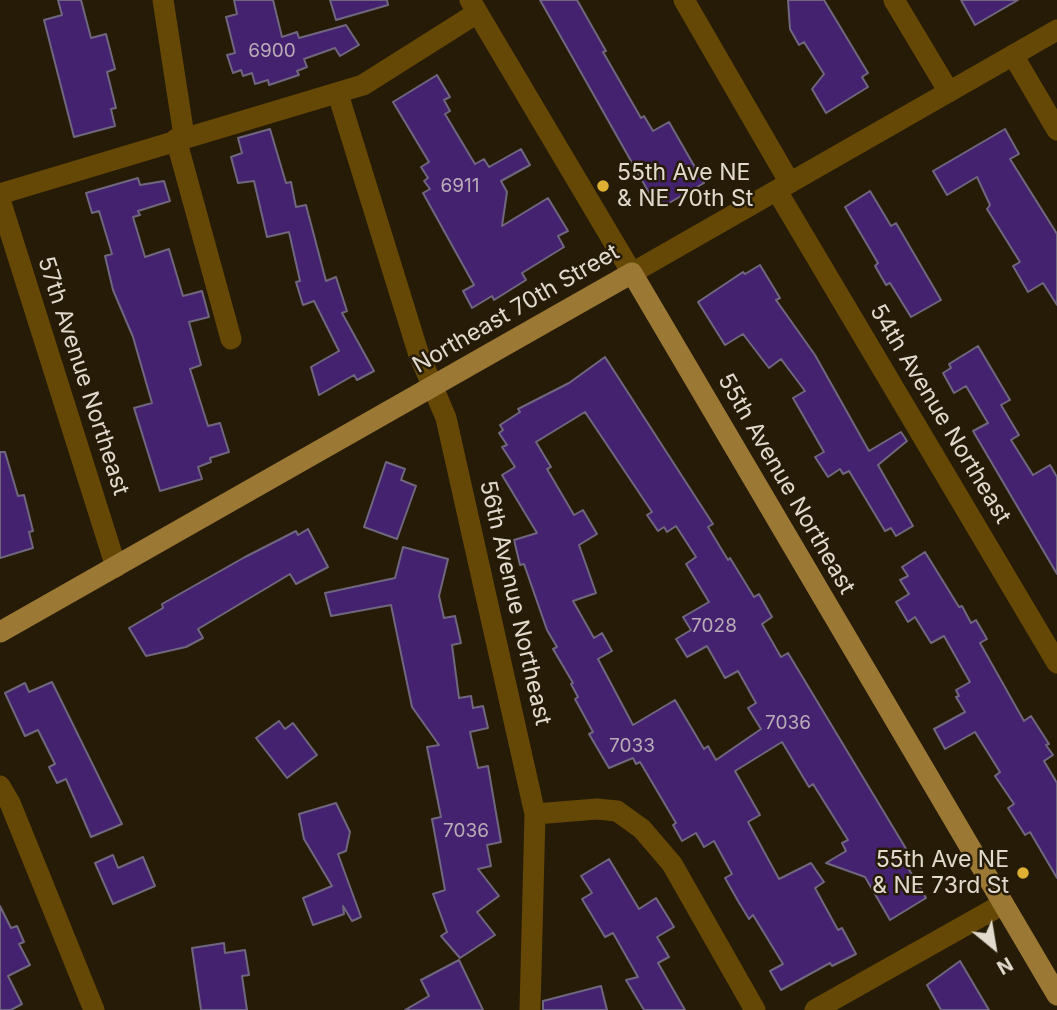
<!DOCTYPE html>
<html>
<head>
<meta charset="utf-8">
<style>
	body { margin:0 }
	#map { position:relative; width:1057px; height:1010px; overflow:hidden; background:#261b06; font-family:Inter,sans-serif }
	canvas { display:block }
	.north { position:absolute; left:959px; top:912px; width:70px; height:70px; -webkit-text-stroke:5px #261b06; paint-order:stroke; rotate:150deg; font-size:19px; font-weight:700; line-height:28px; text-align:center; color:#e1dacd }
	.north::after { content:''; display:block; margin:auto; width:24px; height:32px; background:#e1dacd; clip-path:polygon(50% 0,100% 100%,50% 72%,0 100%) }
</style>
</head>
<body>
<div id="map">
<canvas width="1057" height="1010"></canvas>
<div class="north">N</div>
</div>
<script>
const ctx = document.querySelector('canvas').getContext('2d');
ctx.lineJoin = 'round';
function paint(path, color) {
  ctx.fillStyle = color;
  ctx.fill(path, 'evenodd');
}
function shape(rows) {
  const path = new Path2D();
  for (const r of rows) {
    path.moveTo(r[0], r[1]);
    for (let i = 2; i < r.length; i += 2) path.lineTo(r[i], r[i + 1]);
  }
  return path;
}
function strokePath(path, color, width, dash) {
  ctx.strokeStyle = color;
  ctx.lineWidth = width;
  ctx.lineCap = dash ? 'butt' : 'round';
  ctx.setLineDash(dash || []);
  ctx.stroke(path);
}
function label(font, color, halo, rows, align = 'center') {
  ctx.font = font + ' Inter,sans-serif';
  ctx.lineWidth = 5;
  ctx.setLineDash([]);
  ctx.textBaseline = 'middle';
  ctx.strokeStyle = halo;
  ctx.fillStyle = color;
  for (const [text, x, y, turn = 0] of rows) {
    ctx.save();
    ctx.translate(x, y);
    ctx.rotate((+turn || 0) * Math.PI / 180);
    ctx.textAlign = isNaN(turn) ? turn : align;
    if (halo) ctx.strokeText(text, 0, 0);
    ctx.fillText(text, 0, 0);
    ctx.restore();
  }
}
const building = shape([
	[58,0,81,0,91,38,106,34,115,69,107,72,116,108,111,109,115,126,74,137,44,20,62,15,58,0],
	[234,0,273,0,282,37,297,32,299,38,346,25,359,45,340,56,335,48,304,59,307,67,297,71,299,75,269,85,268,80,255,84,252,73,243,76,241,70,233,73,227,55,235,53,226,17,237,14,234,0],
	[330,0,387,0,388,5,336,20,330,0],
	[540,0,577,0,606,51,603,52,641,118,644,116,653,131,669,122,704,183,662,207,655,196,652,198,540,0],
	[788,0,824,0,868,73,862,77,868,87,826,113,812,89,824,74,804,42,799,45,790,29,788,0],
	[961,0,1018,0,975,25,961,0],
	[437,75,450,97,444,100,450,111,445,114,475,164,484,159,489,167,521,149,530,165,501,181,507,192,502,226,548,198,568,231,558,236,564,247,522,273,526,280,494,300,492,296,472,308,463,291,474,285,423,193,430,189,424,181,428,178,421,167,429,162,393,102,437,75],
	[270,129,286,183,291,182,296,207,306,205,326,281,336,277,347,311,342,313,374,371,357,380,354,375,319,395,311,367,339,351,314,301,303,305,296,282,300,281,289,232,267,237,254,181,238,183,231,157,242,153,238,138,270,129],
	[1005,129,1019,154,1010,159,1057,234,1057,305,1043,283,1028,292,1013,266,1020,262,987,209,990,205,977,177,947,195,933,171,1005,129],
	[138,178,140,185,164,181,170,201,138,211,140,215,133,217,145,257,169,249,183,296,202,291,209,317,189,322,201,365,190,369,208,426,220,423,229,452,210,458,211,462,198,467,202,479,160,491,134,408,152,403,133,337,113,290,105,256,112,254,99,211,92,213,86,193,138,178],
	[870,191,891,226,896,223,941,300,911,317,890,283,886,285,875,266,878,263,845,207,870,191],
	[760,265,780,298,776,300,815,355,869,451,901,432,907,441,878,465,913,526,896,536,891,528,885,531,849,471,843,474,840,469,828,477,815,457,824,452,793,398,805,391,781,359,769,368,743,334,725,345,698,302,743,272,745,274,760,265],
	[978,346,1010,400,1001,405,1019,435,1011,440,1033,475,1050,465,1057,477,1057,574,973,431,988,423,966,386,954,393,943,373,951,368,949,364,978,346],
	[605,357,713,524,708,527,728,560,730,558,754,597,759,594,772,617,762,624,781,657,788,653,908,852,901,856,926,898,890,920,865,877,826,863,846,851,842,843,848,840,813,784,809,787,782,742,735,771,760,815,748,822,779,879,811,863,824,882,815,888,838,930,842,928,856,954,832,966,830,963,781,990,770,971,783,964,753,915,749,919,738,901,725,878,732,874,714,841,704,847,696,833,682,841,673,825,676,823,640,762,636,764,633,758,609,768,589,734,593,732,575,699,578,697,571,684,573,683,553,649,557,647,547,630,524,564,520,565,514,540,537,533,502,475,515,467,502,447,507,445,499,433,503,430,500,425,520,412,518,409,569,383,605,357],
	[585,412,652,512,647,515,658,531,664,527,667,532,676,526,696,557,686,564,709,602,683,617,691,630,676,639,687,657,707,646,725,678,738,671,756,703,748,708,761,729,716,760,708,746,704,749,675,700,633,725,598,659,612,651,602,633,594,638,573,601,596,593,579,545,597,534,583,510,574,515,547,469,551,467,536,442,585,412],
	[0,452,5,452,18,496,24,495,33,531,29,532,33,548,0,558,0,452],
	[386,462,405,469,401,480,416,486,397,539,364,527,386,462],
	[308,529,328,567,296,584,290,574,198,629,203,638,186,647,146,656,129,628,163,608,162,604,245,557,296,531,298,535,308,529],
	[403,547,448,559,439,596,444,618,455,616,461,643,452,645,459,698,471,696,473,708,483,706,488,728,470,732,478,768,488,766,501,842,487,845,491,866,478,869,499,896,477,912,495,935,460,958,441,936,447,932,433,894,445,890,432,819,441,817,427,747,439,745,412,707,391,605,331,616,325,593,395,578,403,547],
	[925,552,959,607,962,606,971,623,976,620,987,639,980,643,1024,721,1031,716,1049,744,1046,745,1053,755,1044,761,1057,783,1057,878,1030,832,1025,835,1008,808,1014,804,995,776,1000,772,975,732,945,749,934,729,965,712,956,697,959,696,956,690,970,682,944,636,931,643,915,617,908,622,896,602,909,594,900,580,908,576,902,567,925,552],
	[52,682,122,824,91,837,66,779,57,783,49,767,55,764,38,730,25,736,5,693,25,683,29,692,52,682],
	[279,721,285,729,293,723,317,755,287,778,256,738,279,721],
	[336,803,350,832,346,851,338,854,361,917,352,921,343,906,344,914,313,925,303,898,332,886,304,839,299,814,336,803],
	[113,855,118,868,143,857,155,886,113,904,95,863,113,855],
	[609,859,639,909,656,898,674,927,657,937,669,957,658,963,685,1010,644,1010,626,980,638,977,613,933,605,937,582,899,592,893,581,876,609,859],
	[0,906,11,928,17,926,24,942,19,944,30,965,8,976,22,1004,11,1010,0,1010,0,906],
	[224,943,225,953,245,950,249,975,242,976,247,1010,201,1010,192,948,224,943],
	[459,960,483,1010,405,1010,429,996,421,980,459,960],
	[960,961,989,1010,941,1010,927,985,960,961],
	[601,986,607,1010,543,1010,543,1001,601,986]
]);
paint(building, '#44226f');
strokePath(building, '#6f677e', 2);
strokePath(shape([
	[163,0,184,136],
	[470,0,632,273,1057,30],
	[684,0,790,183],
	[894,0,949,92],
	[1013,55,1057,130],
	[338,94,418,352,446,418,535,814,530,1010],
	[176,139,231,339],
	[777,191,1057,663],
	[0,194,363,85,477,13],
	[0,200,116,567],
	[0,786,10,803,94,1010],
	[535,814,597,809,617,811,642,829,672,864,755,1010],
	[815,1010,1003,904]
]), '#664806', 21);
strokePath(shape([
	[0,632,632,273,1057,995]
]), '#9c7835', 21);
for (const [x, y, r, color] of [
	[603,186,7,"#e0b034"],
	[1023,873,7,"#e0b034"]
]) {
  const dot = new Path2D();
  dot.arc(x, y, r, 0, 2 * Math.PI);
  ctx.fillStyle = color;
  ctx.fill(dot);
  strokePath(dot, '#261b06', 2.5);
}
label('19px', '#baacb6', null, [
	["6900",272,51],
	["6911",460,186],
	["7028",714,626],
	["7036",788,723],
	["7033",632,746],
	["7036",466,831]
]);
label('23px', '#e1dacd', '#261b06', [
	["55th Ave NE",617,173],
	["& NE 70th St",617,199],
	["55th Ave NE",1009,860,"right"],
	["& NE 73rd St",1009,886,"right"]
], 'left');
label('23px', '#e1dacd', '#261b06', [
	["Northeast 70th Street",516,309,-30],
	["57th Avenue Northeast",83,376,72],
	["54th Avenue Northeast",940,414,59],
	["55th Avenue Northeast",786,484,60],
	["56th Avenue Northeast",515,603,77]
]);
</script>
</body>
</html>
